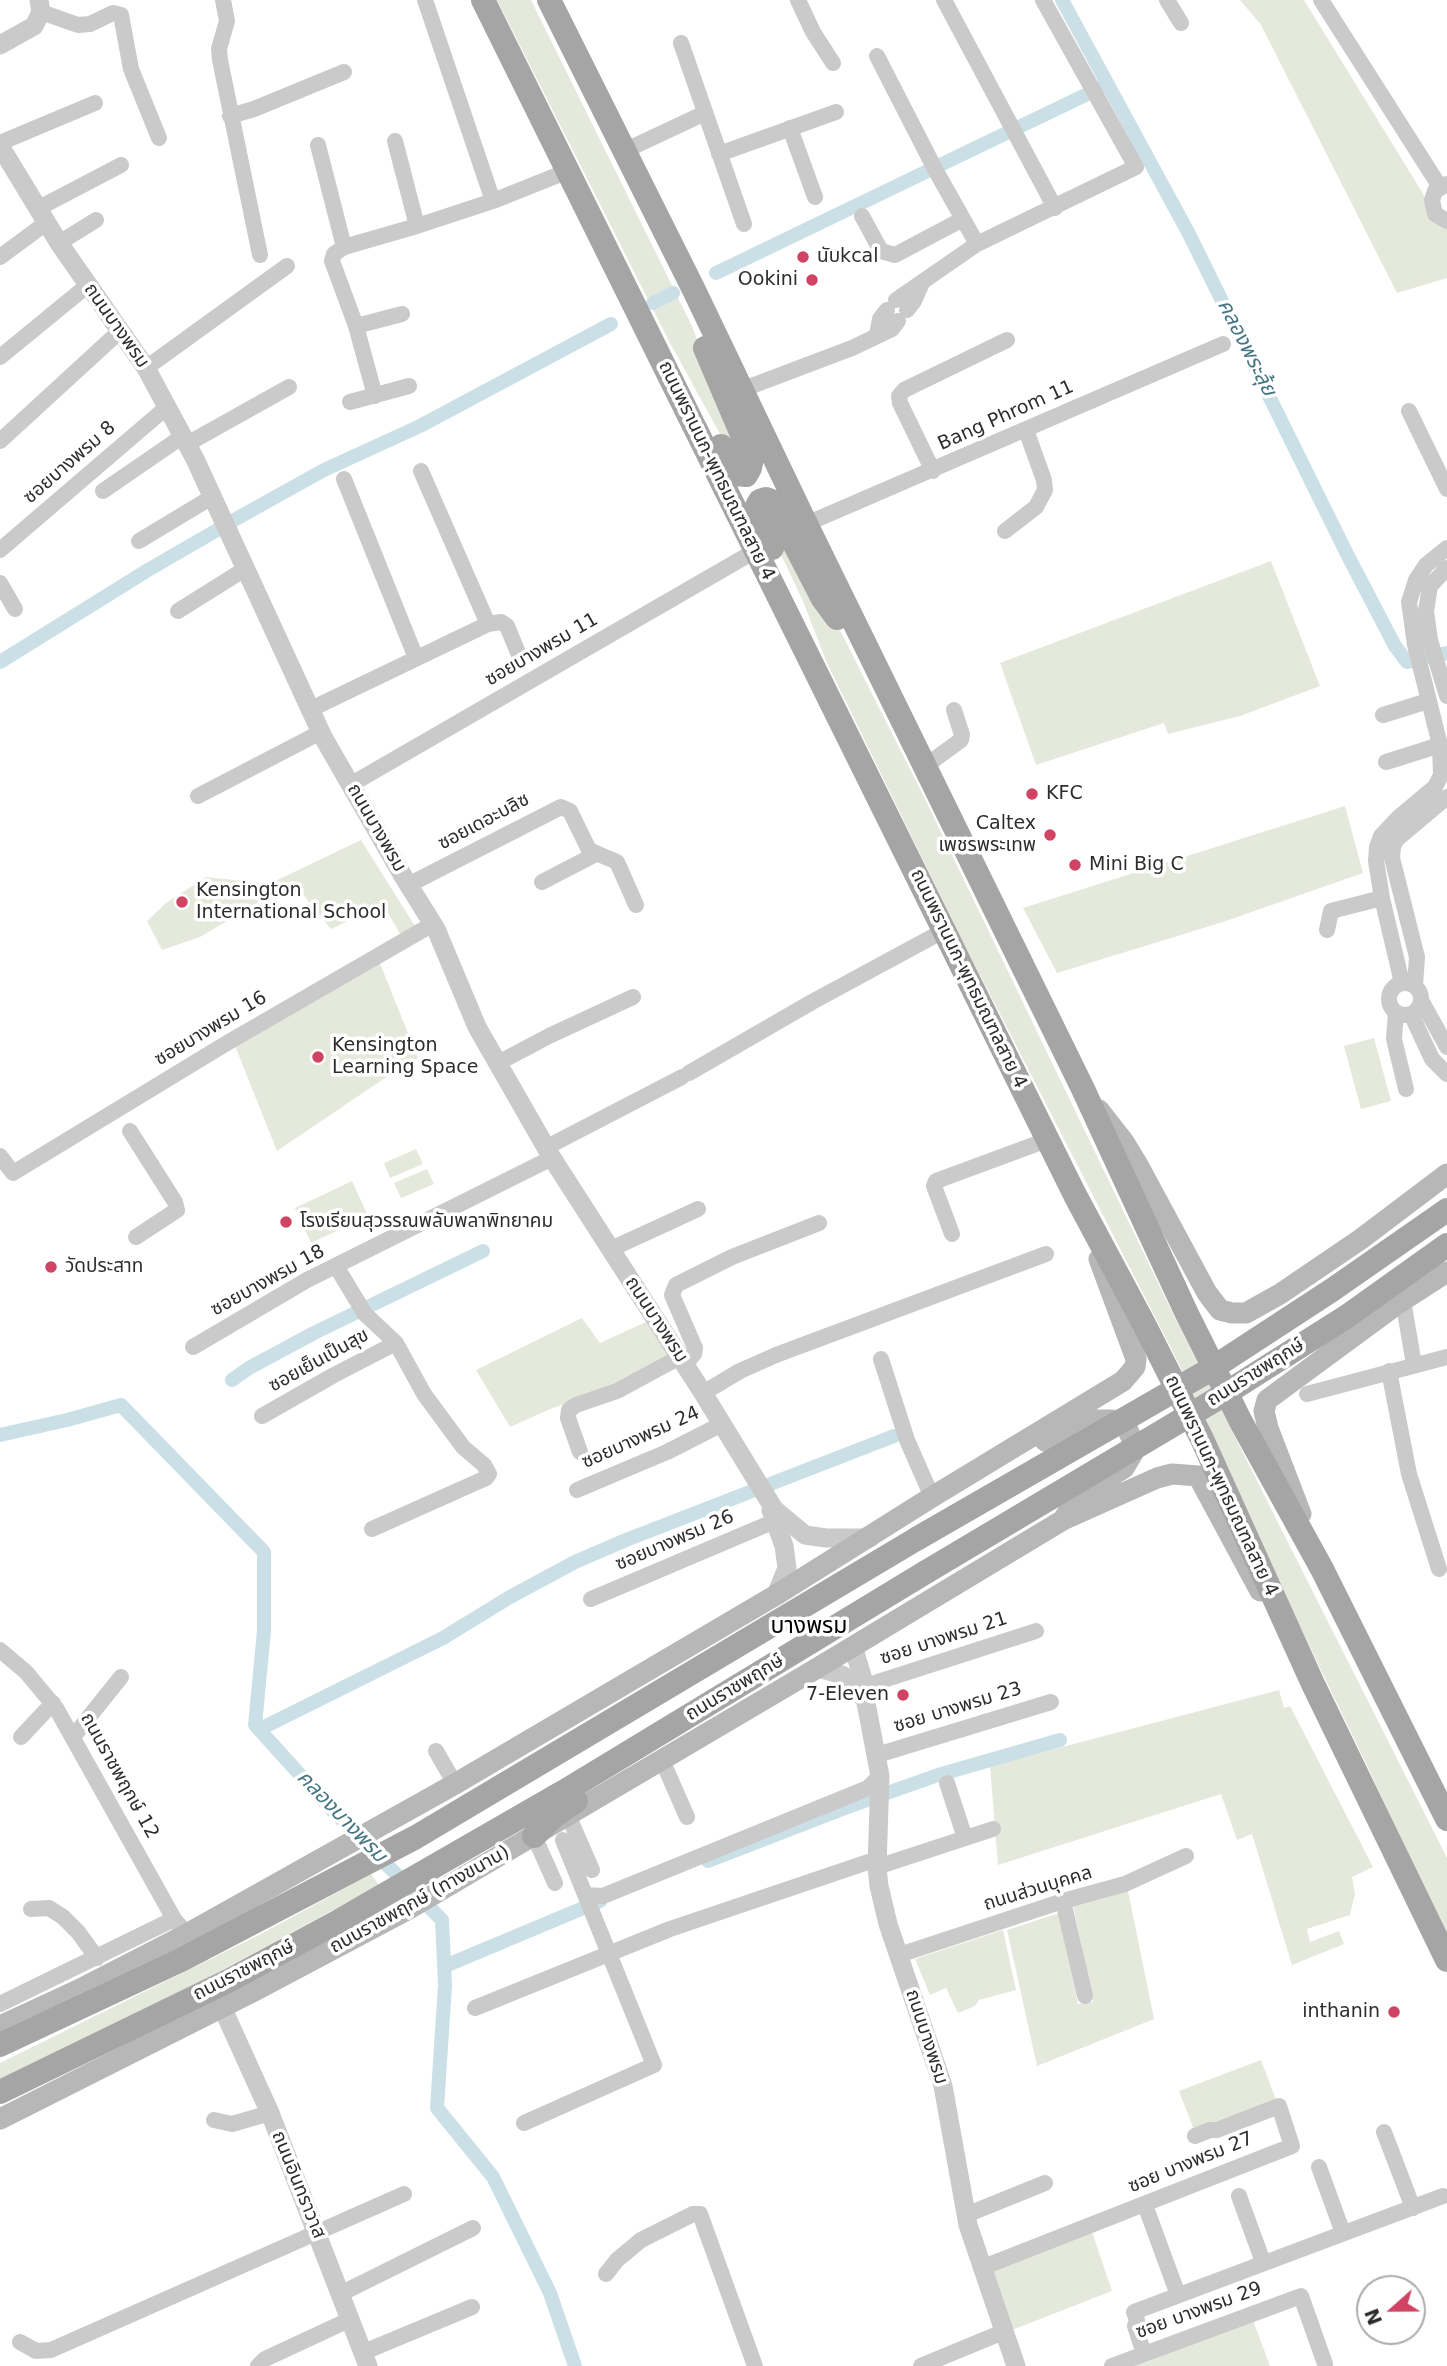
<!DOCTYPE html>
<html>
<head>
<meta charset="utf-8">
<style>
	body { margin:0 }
	#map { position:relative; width:1447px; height:2366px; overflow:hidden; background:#fff; font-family:"DejaVu Sans",sans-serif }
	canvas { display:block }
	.north { position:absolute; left:1356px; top:2275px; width:70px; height:70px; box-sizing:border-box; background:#fff; border:2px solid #ababab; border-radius:50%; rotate:249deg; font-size:19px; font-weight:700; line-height:28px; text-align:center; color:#2d2d2d }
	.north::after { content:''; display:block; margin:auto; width:24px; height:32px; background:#d04363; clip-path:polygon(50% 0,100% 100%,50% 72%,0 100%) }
</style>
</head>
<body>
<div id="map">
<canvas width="1447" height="2366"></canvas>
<div class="north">N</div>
</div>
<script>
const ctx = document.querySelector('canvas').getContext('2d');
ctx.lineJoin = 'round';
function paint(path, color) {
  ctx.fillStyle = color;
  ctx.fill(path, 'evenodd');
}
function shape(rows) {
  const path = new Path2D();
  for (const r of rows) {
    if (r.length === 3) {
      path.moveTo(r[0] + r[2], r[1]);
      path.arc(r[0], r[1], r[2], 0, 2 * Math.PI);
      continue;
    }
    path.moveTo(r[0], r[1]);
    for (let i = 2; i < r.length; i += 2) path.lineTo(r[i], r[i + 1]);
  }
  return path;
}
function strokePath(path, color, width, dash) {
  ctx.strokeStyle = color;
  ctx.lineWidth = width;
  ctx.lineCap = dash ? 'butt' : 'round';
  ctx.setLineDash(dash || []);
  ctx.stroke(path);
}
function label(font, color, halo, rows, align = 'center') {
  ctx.font = font + ' "DejaVu Sans","Noto Sans Thai",sans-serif';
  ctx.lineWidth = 7;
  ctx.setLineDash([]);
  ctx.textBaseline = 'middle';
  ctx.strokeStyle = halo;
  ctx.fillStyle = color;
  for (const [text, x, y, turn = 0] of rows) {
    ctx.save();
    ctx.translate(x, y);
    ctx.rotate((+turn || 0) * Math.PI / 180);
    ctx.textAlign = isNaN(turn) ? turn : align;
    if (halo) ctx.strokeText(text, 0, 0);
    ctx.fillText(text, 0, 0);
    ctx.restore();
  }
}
paint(shape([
	[497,0,531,0,692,326,715,387,747,461,731,454,670,343],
	[1240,0,1304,0,1422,192,1436,223,1443,228,1447,228,1447,278,1397,293,1261,25],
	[768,511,820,602,841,632,925,799,1173,1314,1447,1858,1447,1942,1371,1774,1291,1608,1215,1439,1171,1348,960,936,827,663,802,599,768,527],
	[1271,561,1320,686,1240,716,1168,734,1164,723,1036,765,1000,663],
	[1345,806,1363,873,1223,922,1057,973,1023,908],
	[361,840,415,926,400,934,383,904,331,929,293,882,200,937,162,950,147,921,166,903,206,877,269,884],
	[379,961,418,1058,388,1076,277,1151,235,1046],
	[1374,1038,1391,1101,1361,1109,1344,1046],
	[416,1149,423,1164,390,1178,384,1163],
	[427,1169,434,1184,401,1198,394,1183],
	[352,1181,368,1216,311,1243,295,1208],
	[582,1318,600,1343,648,1321,670,1358,611,1391,555,1407,510,1427,476,1370],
	[1279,1690,1284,1708,1290,1706,1373,1867,1352,1877,1355,1894,1350,1915,1307,1929,1310,1942,1339,1931,1344,1944,1292,1965,1252,1834,1237,1840,1221,1794,998,1865,990,1766],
	[371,1874,379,1885,193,1986,0,2080,0,2063,261,1934],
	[1128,1891,1154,2019,1037,2066,1007,1930,1059,1913,1078,2004,1093,2002,1073,1905],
	[1003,1930,1016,1990,979,2000,975,2006,958,2013,946,1988,930,1995,915,1959],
	[1261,2060,1276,2100,1194,2130,1179,2091],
	[1091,2229,1112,2291,1012,2330,991,2269],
	[1253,2320,1270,2366,1136,2366]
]), '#e5e9dc');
strokePath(shape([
	[1062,0,1189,234,1348,556,1395,646,1407,662,1447,653],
	[716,273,1102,87],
	[653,303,673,293],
	[0,662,148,570,243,515,324,470,420,426,611,324],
	[232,1380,249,1368,314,1333,483,1251],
	[0,1435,67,1420,121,1405,264,1552,264,1631,255,1725,332,1810,442,1920,445,1985,437,2108,493,2177,550,2293,575,2366],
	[260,1729,443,1638,510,1597,575,1562,626,1540,894,1436],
	[708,1861,845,1808,938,1775,1060,1740],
	[445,1966,600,1901]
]), '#cae0e6', 14);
strokePath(shape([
	[223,0,227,21,219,49,220,60,260,255],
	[425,0,493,201],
	[798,0,813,32,833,63],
	[944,0,1055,208],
	[1167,0,1181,23],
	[1321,0,1440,187],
	[41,12,78,25,90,24,113,13,121,15,131,69,159,138],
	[681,43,744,224],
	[877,56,936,171,977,244],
	[230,116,254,109,344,72],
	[790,128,815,197],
	[395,141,417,226],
	[0,143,95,103],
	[318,145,344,247],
	[624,151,705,113],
	[719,154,836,112],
	[1447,184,1435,191,1432,200,1435,214,1447,221],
	[37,209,121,165],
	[862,216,881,251,895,255,963,219],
	[59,243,96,220],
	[0,257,46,223],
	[896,300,977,244,1136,167,1043,0],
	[907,310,914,301,922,283],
	[356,326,402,314],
	[877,334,880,319,887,310],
	[0,357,88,285],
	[146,368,287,266],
	[741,390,852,348,892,329,898,321],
	[375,396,356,326,332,261,334,254,344,247,417,226,493,201,568,171],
	[350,402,409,386],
	[1409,411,1447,489],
	[0,441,120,331],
	[187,444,289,387],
	[421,471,488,624],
	[933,471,900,403,899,396,904,390,1007,340],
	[344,479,416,658],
	[103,491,183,436],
	[806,524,1223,344],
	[1005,531,1036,507,1045,490,1044,480,1026,430],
	[139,541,212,497],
	[0,550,167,407],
	[1447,568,1430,586,1426,611,1430,640,1447,696],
	[0,583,15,609],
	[178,611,245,569],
	[309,710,488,624,501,622,507,626,519,655],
	[1383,715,1428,701],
	[1386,762,1440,745],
	[924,767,961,740,962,735,954,710],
	[350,785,755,551],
	[198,796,321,732],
	[542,882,596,854],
	[408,885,561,807,570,811,589,850,617,862,636,905],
	[1327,930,1331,911,1382,898],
	[1402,983,1382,898,1376,861,1377,847,1381,836,1398,818,1435,787,1441,775,1440,745,1415,645,1409,602,1416,580,1426,565,1447,548],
	[1405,999,16],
	[1415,986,1417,957,1392,858,1393,847,1396,840,1447,797],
	[1421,1000,1447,1047],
	[1396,1012,1394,1039,1406,1089],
	[1411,1014,1432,1059,1447,1074],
	[498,1063,549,1036,633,997],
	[689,1073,812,1002,945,930],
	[130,1131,175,1202,177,1210,136,1237],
	[547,1147,682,1077],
	[0,1156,13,1173,227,1043,433,924],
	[952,1234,934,1186,936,1181,1047,1140],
	[611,1249,698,1209],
	[336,1266,365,1314,396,1343,424,1394,463,1447,484,1465,489,1474,486,1478,372,1529],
	[1403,1300,1414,1365],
	[193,1347,307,1280,552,1158],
	[881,1359,907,1440,932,1497],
	[685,1365,694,1354,695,1348,672,1295,676,1285,732,1257,819,1223],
	[1389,1371,1409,1474,1439,1569],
	[703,1393,740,1371,776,1355,1046,1254],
	[1307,1394,1447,1357],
	[262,1416,334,1375,396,1343],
	[580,1452,568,1418,569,1410,576,1405,617,1391,680,1357],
	[577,1490,667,1452,722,1424],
	[591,1599,775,1521],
	[0,1650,26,1672,56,1708,174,1919,187,1934],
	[865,1686,1036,1631],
	[21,1737,53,1703],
	[73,1737,121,1677],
	[436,1751,455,1784],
	[877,1755,1051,1702],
	[662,1760,687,1817],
	[947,1783,965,1838],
	[568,1815,592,1870],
	[534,1836,555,1883],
	[877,1867,993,1829],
	[586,1895,603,1896,868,1788,880,1776],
	[1063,1901,1085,1996],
	[31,1909,49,1908,63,1917,78,1932,97,1958],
	[899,1955,1063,1901,1125,1884,1186,1856],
	[0,2004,174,1919],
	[475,2008,670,1929,877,1859],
	[214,2120,232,2124,270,2113],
	[524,2123,654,2065,563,1840],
	[1384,2132,1413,2208],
	[1319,2167,1343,2233],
	[1239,2196,1263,2262],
	[1148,2213,1178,2295],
	[966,2215,1045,2183],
	[981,2268,1292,2146,1279,2106,1217,2130,1210,2130,1195,2136],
	[606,2274,617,2260,641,2240,693,2214,700,2214,755,2366],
	[342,2293,473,2228],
	[20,2342,36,2351,51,2350,404,2194],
	[364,2352,472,2307],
	[1144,2354,1135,2326,1137,2320,1134,2312,1443,2196],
	[258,2366,265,2359,351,2319],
	[921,2366,1003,2332],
	[1112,2366,1301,2296,1325,2364]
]), '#cacaca', 16);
strokePath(shape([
	[0,45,34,26,41,12,39,0],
	[0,146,59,243,146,368,195,459,323,737,403,876,436,929,477,1027,552,1158,703,1393,774,1509,805,1535,826,1538,870,1538],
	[771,1510,784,1546,787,1568,776,1595],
	[853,1646,865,1686,866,1703,880,1776,877,1867,879,1886,888,1924,943,2086,968,2225,1016,2366],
	[818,1668,842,1675,854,1682,864,1699],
	[222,2007,270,2113,368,2366]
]), '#cacaca', 19);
strokePath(shape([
	[1099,1110,1124,1142,1138,1165,1207,1293,1220,1310,1232,1313,1246,1313,1280,1294,1361,1239,1447,1174],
	[1045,1441,1097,1420,1112,1420,1127,1428,1134,1444,1133,1453,1124,1468,1077,1497,1063,1520],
	[1301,1514,1268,1428,1264,1411,1267,1400,1396,1305,1447,1272],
	[0,2026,78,1990,187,1934,455,1784,776,1595,932,1497,1123,1381,1135,1367,1136,1359,1099,1259],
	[0,2119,256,1990,409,1909,809,1673,1063,1520,1157,1478,1172,1474,1198,1476,1260,1591]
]), '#b7b7b7', 21);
strokePath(shape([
	[483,0,1075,1195,1145,1326,1202,1439,1313,1684,1447,1960],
	[549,0,693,288,806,524,1083,1089,1187,1314,1241,1422,1322,1569,1447,1819],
	[705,348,752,458,750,468,746,475,735,474,721,446],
	[772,548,757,515,757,506,760,501,766,499,771,501,781,518,823,599,837,618],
	[534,1836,555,1815,576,1801],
	[0,2045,179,1961,416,1837,918,1538],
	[0,2092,228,1981,339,1921,565,1791,926,1572]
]), '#a5a5a5', 24);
strokePath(shape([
	[918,1538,1208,1371,1332,1290,1447,1210],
	[926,1572,1215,1400,1346,1317,1447,1245]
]), '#a5a5a5', 24);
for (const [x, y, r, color] of [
	[803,257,7,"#d04363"],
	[812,280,7,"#d04363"],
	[1032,794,7,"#d04363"],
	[1050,835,7,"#d04363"],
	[1075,865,7,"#d04363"],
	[182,902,7,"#d04363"],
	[318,1057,7,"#d04363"],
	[286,1222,7,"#d04363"],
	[51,1267,7,"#d04363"],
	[903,1695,7,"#d04363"],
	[1394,2012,7,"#d04363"]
]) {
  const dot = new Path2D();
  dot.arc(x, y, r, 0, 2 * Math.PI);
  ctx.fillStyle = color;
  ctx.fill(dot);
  strokePath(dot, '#fff', 2.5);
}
label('19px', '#2d2d2d', '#fff', [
	["นับkcal",817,257],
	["Ookini",798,280,"right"],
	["KFC",1046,794],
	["Caltex",1036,824,"right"],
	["เพชรพระเทพ",1036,846,"right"],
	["Mini Big C",1089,865],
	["Kensington",196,891],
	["International School",196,913],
	["Kensington",332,1046],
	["Learning Space",332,1068],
	["โรงเรียนสุวรรณพลับพลาพิทยาคม",300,1222],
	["วัดประสาท",65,1267],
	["7-Eleven",889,1695,"right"],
	["inthanin",1380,2012,"right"]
], 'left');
label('19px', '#2d2d2d', '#fff', [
	["ถนนบางพรม",116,326,55],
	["Bang Phrom 11",1006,416,-24],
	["ซอยบางพรม 8",70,463,-41],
	["ถนนพรานนก-พุทธมณฑลสาย 4",716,471,64],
	["ซอยบางพรม 11",542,650,-30],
	["ซอยเดอะบลิซ",484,822,-28],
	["ถนนบางพรม",376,828,60],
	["ถนนพรานนก-พุทธมณฑลสาย 4",968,979,64],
	["ซอยบางพรม 16",211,1029,-31],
	["ซอยบางพรม 18",268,1281,-29],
	["ถนนบางพรม",656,1320,57],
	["ซอยเย็นเป็นสุข",319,1361,-29],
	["ถนนราชพฤกษ์",1256,1373,-32],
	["ซอยบางพรม 24",641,1438,-24],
	["ถนนพรานนก-พุทธมณฑลสาย 4",1221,1486,65],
	["ซอยบางพรม 26",675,1541,-23],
	["ซอย บางพรม 21",944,1639,-18],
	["ถนนราชพฤกษ์",735,1688,-31],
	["ซอย บางพรม 23",958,1708,-17],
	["ถนนราชพฤกษ์ 12",119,1776,61],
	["ถนนส่วนบุคคล",1038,1889,-17],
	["ถนนราชพฤกษ์ (ทางขนาน)",420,1900,-29],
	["ถนนราชพฤกษ์",244,1971,-27],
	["ถนนบางพรม",926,2037,72],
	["ซอย บางพรม 27",1191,2163,-22],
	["ถนนอินทราวาส",298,2185,68],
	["ซอย บางพรม 29",1199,2311,-20]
]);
label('italic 21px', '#457684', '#fff', [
	["คลองพระลุ้ย",1246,348,63],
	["คลองบางพรม",341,1817,46]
]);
label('23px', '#000', '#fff', [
	["บางพรม",809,1627]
]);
</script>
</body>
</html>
